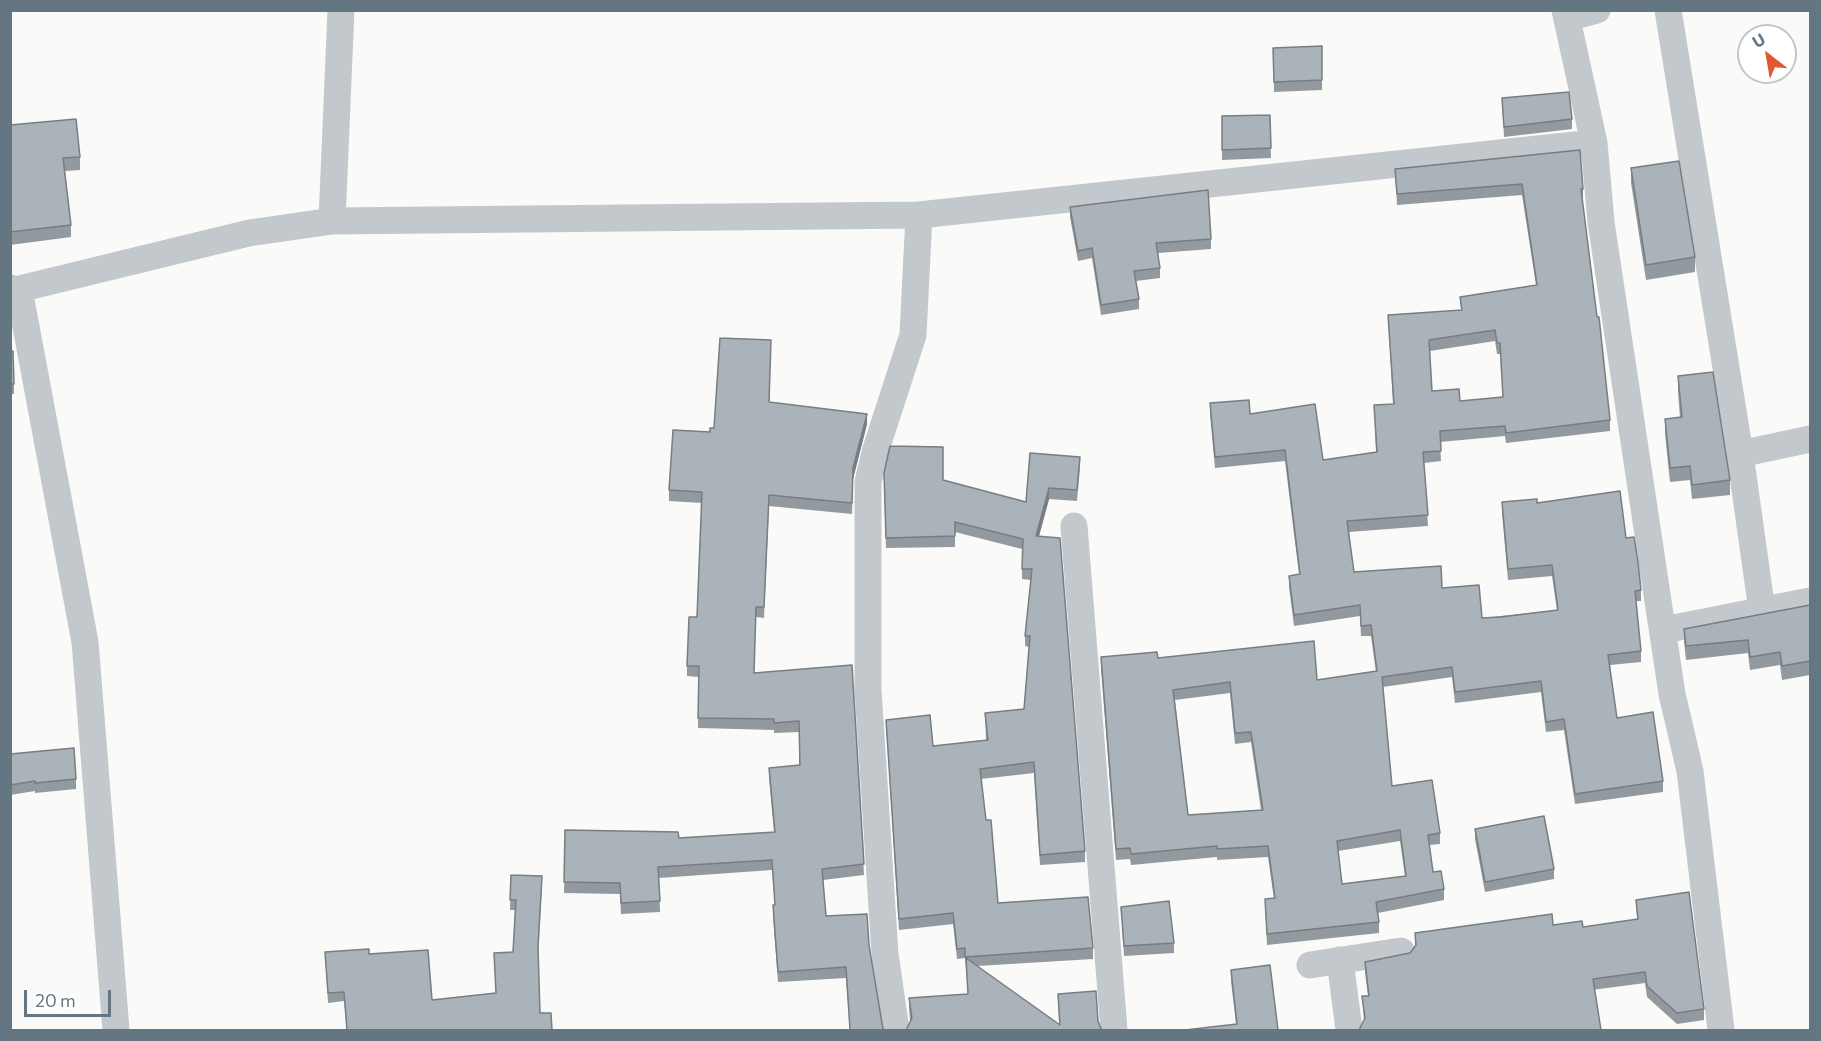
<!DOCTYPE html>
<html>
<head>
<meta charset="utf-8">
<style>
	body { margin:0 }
	#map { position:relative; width:1821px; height:1041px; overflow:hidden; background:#fafaf8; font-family:Commissioner,sans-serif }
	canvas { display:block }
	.frame { position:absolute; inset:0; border:12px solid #657683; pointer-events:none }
	.north { position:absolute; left:1737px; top:24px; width:60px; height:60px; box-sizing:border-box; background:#fff; border:2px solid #c1c8cd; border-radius:50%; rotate:329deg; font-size:16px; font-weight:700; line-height:24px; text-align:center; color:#657683 }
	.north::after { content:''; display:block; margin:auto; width:21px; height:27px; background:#e4572e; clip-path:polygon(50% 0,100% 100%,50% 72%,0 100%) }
	.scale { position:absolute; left:24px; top:990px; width:87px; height:27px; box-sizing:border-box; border:3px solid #657683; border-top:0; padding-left:8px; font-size:18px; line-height:21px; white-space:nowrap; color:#657683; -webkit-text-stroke:4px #fff; paint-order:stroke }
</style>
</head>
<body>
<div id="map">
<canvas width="1821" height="1041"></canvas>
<div class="frame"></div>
<div class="north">U</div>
<div class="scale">20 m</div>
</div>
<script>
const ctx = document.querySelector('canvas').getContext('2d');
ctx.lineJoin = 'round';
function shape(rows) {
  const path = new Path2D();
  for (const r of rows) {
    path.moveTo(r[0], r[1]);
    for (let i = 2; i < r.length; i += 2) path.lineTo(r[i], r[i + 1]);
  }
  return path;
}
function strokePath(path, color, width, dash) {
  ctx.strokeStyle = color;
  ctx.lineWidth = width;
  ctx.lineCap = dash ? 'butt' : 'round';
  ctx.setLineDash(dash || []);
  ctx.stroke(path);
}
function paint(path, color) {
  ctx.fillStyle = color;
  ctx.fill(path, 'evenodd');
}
strokePath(shape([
	[1565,10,1594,143,1601,222,1672,694,1690,771,1721,1030],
	[1668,10,1740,454,1762,611],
	[1567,18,1597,10],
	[332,221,341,10],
	[10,288,21,300,85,642,116,1030],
	[15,290,249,233,332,221,919,215,1594,143],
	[1740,454,1810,439],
	[1074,526,1114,1030],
	[1664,630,1810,601],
	[1340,960,1349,1030],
	[1310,965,1401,951],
	[896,1030,885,954,868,689,868,482,876,449,913,335,919,215]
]), '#c3c8cc', 27);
paint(shape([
	[1322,46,1322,90,1274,92,1273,48],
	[1502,98,1572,119,1572,129,1504,137],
	[1270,115,1271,158,1222,160,1222,116],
	[10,125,80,157,80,170,65,171,71,225,71,237,10,245],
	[1631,168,1695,257,1695,272,1646,280,1631,183],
	[1395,169,1583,189,1583,199,1582,200,1610,420,1610,431,1506,443,1505,436,1440,442,1441,461,1424,463,1428,526,1349,532,1354,572,1442,588,1482,618,1557,610,1552,576,1508,580,1502,512,1502,502,1537,503,1626,538,1641,590,1641,601,1636,601,1641,651,1641,662,1610,665,1617,718,1663,781,1663,792,1575,804,1564,730,1546,732,1541,692,1455,703,1452,677,1383,687,1392,786,1440,833,1440,844,1429,845,1433,872,1444,889,1444,900,1378,913,1379,922,1379,933,1267,945,1265,899,1274,899,1268,857,1217,860,1217,857,1131,865,1130,859,1116,860,1101,668,1101,657,1158,658,1317,680,1376,672,1371,636,1361,636,1360,616,1294,626,1289,587,1289,576,1299,574,1285,461,1215,468,1210,414,1210,403,1250,414,1323,460,1376,452,1374,405,1393,404,1388,315,1461,310,1460,297,1536,285,1522,195,1397,205],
	[1495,341,1497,354,1500,354,1503,397,1460,401,1432,391,1430,351],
	[1230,693,1235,744,1251,742,1261,810,1188,815,1175,700],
	[1400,841,1405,876,1342,884,1338,851],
	[1070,207,1211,239,1211,249,1158,253,1160,268,1160,278,1136,281,1139,299,1139,309,1101,315,1092,258,1078,261,1070,217],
	[10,351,14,384,14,394,10,394],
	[1678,376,1730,480,1730,495,1692,499,1690,480,1670,482,1665,434,1665,419,1680,418,1678,391],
	[770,402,867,424,853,479,852,514,769,506,764,618,756,617,754,673,852,665,864,875,823,880,826,916,869,945,883,1029,886,1030,850,1030,846,978,778,982,773,916,773,905,775,905,772,870,659,878,660,912,621,914,620,894,564,893,565,830,679,838,774,832,769,778,769,768,799,765,799,732,774,733,774,730,698,728,699,677,687,676,687,666,697,617,702,503,669,501,669,490,714,428],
	[1080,467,1077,501,1049,499,1039,536,1085,851,1085,862,1040,865,1034,773,981,779,986,820,998,903,1093,948,1093,959,977,966,1059,1024,1058,994,1098,1021,1101,1029,910,1020,909,1009,909,998,968,994,965,958,957,959,953,924,899,930,886,720,933,746,986,740,985,713,1024,709,1029,647,1025,646,1025,636,1031,580,1022,579,1022,549,955,532,955,547,886,548,884,484,943,481,1026,502],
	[1810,605,1810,675,1782,680,1780,665,1750,670,1748,653,1686,660,1684,642,1684,629],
	[10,754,76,779,76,789,35,793,35,791,10,795],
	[1475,829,1554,869,1554,879,1485,892,1475,839],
	[511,875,542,886,538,953,540,1013,552,1030,347,1030,344,1001,328,1003,325,952,369,954,432,1000,496,993,513,952,515,910,510,910],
	[1636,900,1704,1009,1704,1020,1677,1024,1647,997,1645,983,1364,1020,1362,996,1368,996,1365,972,1365,962,1410,953,1415,947,1415,933,1553,925,1583,927,1637,919],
	[1121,907,1174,943,1174,953,1124,956],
	[1231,970,1278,1030,1236,1024,1231,981]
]), '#929a9f');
paint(shape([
	[867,414,867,424,853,479,852,514,853,468],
	[1049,488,1049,499,1036,547,1036,536]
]), '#777d82');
const building = shape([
	[1322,46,1322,80,1274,82,1273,48,1322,46],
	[1569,92,1572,119,1504,127,1502,98,1569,92],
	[1270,115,1271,148,1222,150,1222,116,1270,115],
	[76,119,80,157,63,158,71,225,10,232,10,125,76,119],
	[1580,150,1583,189,1581,189,1597,317,1599,317,1610,420,1506,433,1505,426,1440,431,1441,451,1423,452,1428,515,1347,521,1354,572,1441,566,1442,588,1479,585,1482,618,1501,617,1558,610,1552,565,1508,569,1502,502,1537,499,1537,503,1620,491,1626,538,1634,537,1638,562,1641,590,1635,591,1641,651,1608,655,1617,718,1653,712,1663,781,1575,794,1564,719,1546,722,1541,681,1455,692,1452,667,1382,677,1392,786,1432,780,1440,833,1428,835,1433,872,1441,871,1444,889,1376,902,1379,922,1267,934,1265,899,1275,898,1268,846,1217,849,1217,846,1131,854,1130,848,1116,849,1101,657,1157,652,1158,658,1314,641,1317,680,1377,671,1371,625,1361,626,1360,605,1294,615,1289,576,1300,574,1285,450,1215,457,1210,403,1249,400,1250,414,1315,404,1323,460,1377,452,1374,405,1394,404,1388,315,1462,310,1460,297,1537,285,1522,184,1397,194,1395,169,1580,150],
	[1495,330,1497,343,1500,343,1503,397,1460,401,1459,389,1432,391,1429,340,1495,330],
	[1230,682,1235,733,1251,732,1263,810,1188,815,1173,690,1230,682],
	[1400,830,1406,876,1342,884,1337,841,1400,830],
	[1679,161,1695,257,1646,265,1631,168,1679,161],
	[1208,190,1211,239,1156,243,1160,268,1134,271,1139,299,1101,305,1092,248,1078,251,1070,207,1208,190],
	[720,338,771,340,769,402,867,414,853,468,852,503,769,495,764,607,756,607,754,673,852,665,864,864,822,869,826,916,867,914,869,945,883,1029,886,1030,850,1030,846,967,778,972,773,905,775,905,772,860,658,867,660,901,621,903,620,883,564,882,565,830,678,832,679,838,775,832,769,768,800,765,799,721,774,723,774,719,698,718,699,666,687,666,689,617,697,617,702,492,669,490,673,430,710,432,710,428,714,428,720,338],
	[10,351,13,351,14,384,10,384,10,351],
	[1713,372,1730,480,1692,485,1690,466,1670,468,1665,419,1682,417,1678,376,1713,372],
	[890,446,943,447,943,480,1026,502,1030,453,1080,457,1077,490,1049,488,1036,536,1060,538,1085,851,1040,855,1034,762,980,769,986,820,991,820,998,903,1088,897,1093,948,965,957,965,948,957,949,953,913,899,919,886,720,930,715,933,746,988,740,985,713,1024,709,1030,636,1025,636,1032,569,1022,569,1023,539,955,522,955,536,886,538,884,473,890,446],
	[1810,605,1810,661,1782,666,1780,652,1750,657,1748,640,1686,646,1684,629,1810,605],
	[74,748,76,779,35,783,35,781,10,785,10,754,74,748],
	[1544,816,1554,869,1485,882,1475,829,1544,816],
	[511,875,542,876,538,947,540,1013,551,1013,552,1030,347,1030,344,992,328,993,325,952,369,949,369,954,428,950,432,1000,496,993,494,953,513,952,516,900,510,900,511,875],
	[1689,892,1704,1009,1677,1013,1647,986,1645,972,1593,979,1601,1030,1359,1030,1365,1018,1362,996,1369,996,1365,962,1410,953,1416,945,1415,933,1552,914,1553,925,1582,921,1583,927,1638,919,1636,900,1689,892],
	[1169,901,1174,943,1124,946,1121,907,1169,901],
	[966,958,1060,1025,1058,994,1096,991,1098,1021,1101,1029,1104,1030,906,1030,912,1018,909,998,968,994,966,958],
	[1270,965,1278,1030,1185,1030,1237,1024,1231,970,1270,965]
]);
paint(building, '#aab3b9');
strokePath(building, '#777d82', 1.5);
</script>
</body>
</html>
